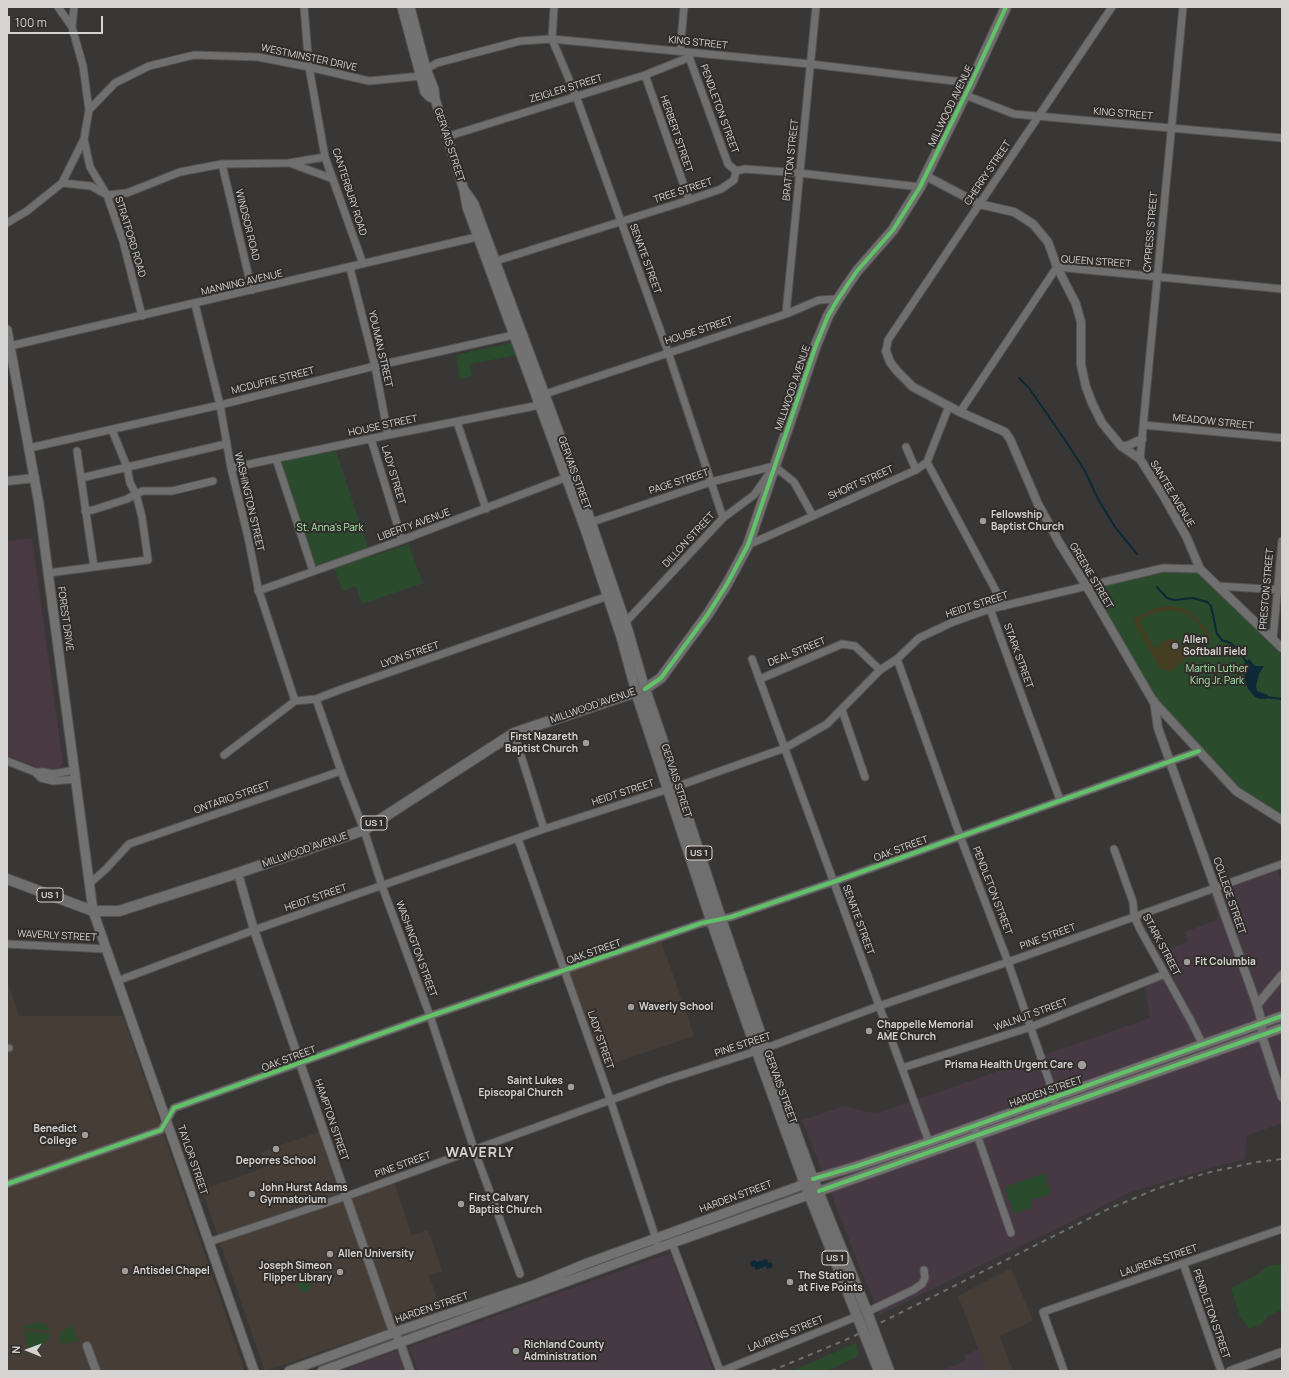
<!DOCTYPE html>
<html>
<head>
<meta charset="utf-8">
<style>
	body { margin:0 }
	#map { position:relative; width:1289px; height:1378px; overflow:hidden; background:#393735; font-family:Manrope,sans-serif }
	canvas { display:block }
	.frame { position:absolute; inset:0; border:8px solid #d6d4d2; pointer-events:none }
	.north { position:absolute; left:8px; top:1330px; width:40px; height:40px; -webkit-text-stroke:3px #302d2a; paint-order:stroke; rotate:271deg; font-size:11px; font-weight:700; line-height:16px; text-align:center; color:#d6d4d2 }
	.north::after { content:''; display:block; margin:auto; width:14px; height:18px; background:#d6d4d2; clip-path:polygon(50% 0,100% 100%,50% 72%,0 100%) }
	.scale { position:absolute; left:8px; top:16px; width:95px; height:18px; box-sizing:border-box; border:2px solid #d6d4d2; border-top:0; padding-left:5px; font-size:12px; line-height:14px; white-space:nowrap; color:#d6d4d2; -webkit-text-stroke:3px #302d2a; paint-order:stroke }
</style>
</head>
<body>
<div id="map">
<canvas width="1289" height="1378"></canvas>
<div class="frame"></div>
<div class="north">N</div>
<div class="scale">100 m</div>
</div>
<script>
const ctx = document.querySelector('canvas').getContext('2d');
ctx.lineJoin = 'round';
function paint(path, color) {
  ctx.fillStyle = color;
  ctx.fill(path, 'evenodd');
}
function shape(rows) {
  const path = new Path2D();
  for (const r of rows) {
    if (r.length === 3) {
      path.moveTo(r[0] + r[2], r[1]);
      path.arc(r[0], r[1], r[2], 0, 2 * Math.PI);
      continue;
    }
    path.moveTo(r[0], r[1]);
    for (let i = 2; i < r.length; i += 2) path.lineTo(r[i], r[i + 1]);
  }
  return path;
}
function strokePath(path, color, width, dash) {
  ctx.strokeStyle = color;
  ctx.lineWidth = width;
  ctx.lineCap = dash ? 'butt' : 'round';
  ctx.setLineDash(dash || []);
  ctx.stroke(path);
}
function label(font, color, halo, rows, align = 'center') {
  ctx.font = font + ' Manrope,sans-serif';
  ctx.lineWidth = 4;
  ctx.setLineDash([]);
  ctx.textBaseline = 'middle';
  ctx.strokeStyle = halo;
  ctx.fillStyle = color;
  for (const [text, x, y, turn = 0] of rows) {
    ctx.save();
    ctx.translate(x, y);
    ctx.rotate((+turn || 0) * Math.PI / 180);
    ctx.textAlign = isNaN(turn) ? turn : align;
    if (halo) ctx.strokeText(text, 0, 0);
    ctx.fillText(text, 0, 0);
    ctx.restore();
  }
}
paint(shape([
	[1277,870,1282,881,1282,1123,1246,1136,1245,1159,1220,1165,1131,1192,879,1315,802,1120,844,1106,876,1114,1150,1018,1145,987,1169,975,1157,953,1188,942,1185,932,1219,919,1210,894],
	[670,1253,713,1371,418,1371,409,1347],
	[979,1349,987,1371,939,1371,966,1361,965,1355],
	[398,1350,406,1371,341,1371]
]), '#473944');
paint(shape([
	[660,937,694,1036,599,1068,565,970],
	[7,979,19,1016,123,1016,245,1371,7,1371],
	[319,1132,342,1201,394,1182,412,1236,428,1230,442,1271,429,1275,441,1311,265,1371,202,1190,266,1167,261,1152],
	[1011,1268,1033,1321,999,1336,1013,1371,987,1371,958,1296]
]), '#463d37');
paint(shape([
	[32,538,63,763,61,767,57,770,48,771,7,756,7,541]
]), '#483943');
paint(shape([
	[512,343,517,355,470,364,472,376,460,379,456,355],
	[336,451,371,557,408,544,423,583,362,604,356,586,342,591,332,560,312,567,279,462],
	[1163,568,1200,569,1282,648,1282,820,1236,791,1153,701,1087,587],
	[1044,1173,1051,1194,1031,1200,1033,1207,1014,1214,1005,1187],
	[1270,1265,1280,1265,1282,1267,1282,1309,1268,1316,1260,1325,1249,1329,1240,1316,1231,1288,1255,1276],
	[304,1285,7],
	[37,1322,43,1323,46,1326,49,1325,50,1331,22,1328,23,1326,34,1324],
	[72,1325,76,1338,79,1339,76,1342,74,1341,61,1345,60,1339,60,1333],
	[24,1331,51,1334,51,1336,31,1356],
	[856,1343,858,1354,856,1357,827,1371,792,1371]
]), '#2b4b2d');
paint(shape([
	[1166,606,1177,607,1186,610,1200,621,1212,638,1171,671,1160,669,1133,620,1145,613,1156,608],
	[1174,610,1182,612,1194,619,1207,637,1184,653,1179,642,1173,638,1163,641,1155,648,1139,622,1145,617,1156,612]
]), '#453e22');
paint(shape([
	[1249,659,1255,666,1264,666,1259,674,1256,686,1257,691,1268,695,1267,699,1260,699,1255,697,1248,689,1245,680,1244,664],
	[767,1259,768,1263,771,1262,773,1267,767,1269,766,1266,756,1270,754,1266,752,1267,750,1262,755,1260,756,1262]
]), '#0d2836');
strokePath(shape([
	[1019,378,1029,388,1065,440,1085,471,1098,499,1115,527,1137,554],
	[1157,587,1167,598,1174,600,1193,598,1207,602,1211,606,1217,634,1222,640,1230,643,1238,649,1247,663],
	[1265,697,1282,699]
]), '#0d2836', 2);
const minor = shape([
	[58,7,72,27],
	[74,7,72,27,83,66,89,110,84,139,90,167,107,195,123,241,142,316],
	[304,7,309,67,325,157,363,264],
	[554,7,552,39,576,96,668,352,723,518],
	[680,51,684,7],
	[688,54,728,164,736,171],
	[426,69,437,63,520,41,552,39,810,64,971,83],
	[645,75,689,200],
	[965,95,1014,114,1282,138],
	[89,110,115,83,149,66,194,55,258,57,309,67,369,81,421,76],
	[446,137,645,75,690,57],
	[290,163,333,179],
	[222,164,252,290],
	[736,171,745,169,799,173,920,187],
	[62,183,91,186,107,195,127,193,180,172,222,164,289,163,325,157],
	[7,223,27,211,62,183,84,139],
	[496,261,689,200,721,189,734,180,736,171],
	[350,268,375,366,388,435],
	[195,304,220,405,231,468,248,537,258,588,295,701],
	[786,314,816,7],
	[10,346,477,237],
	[886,351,888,340,1112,7],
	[545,394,786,314,819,300,838,299],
	[960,412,1057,267,1282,289],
	[457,422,486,509],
	[1143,425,1282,438],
	[112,430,127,467,130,483,136,494,143,491,172,491,213,481],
	[371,439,402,540],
	[906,447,916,470],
	[29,448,220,405,375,366,518,334],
	[77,451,94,567],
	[276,459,313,571],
	[1140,459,1183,7],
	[927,462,1004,606],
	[774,466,794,482,813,516],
	[231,468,388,435,540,405],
	[81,478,226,444],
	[592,522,711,482,774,466],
	[748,545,916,470,927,462,949,406],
	[48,573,148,560,142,517,136,494,127,499,93,510,85,511],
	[1217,586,1282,590],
	[258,591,402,540,570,476],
	[990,609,1060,800],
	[622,626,723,518,754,495,771,471],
	[1273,639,1282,541],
	[752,659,929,1142],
	[897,659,960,836,1008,962,1052,1089,1055,1097,1055,1109],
	[760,679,842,644,855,646,880,670],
	[316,699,341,771,364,830,382,886,430,1016,474,1149,520,1274],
	[842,710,865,777],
	[514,733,544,829],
	[224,755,295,701,316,699,342,689,611,595],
	[7,761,35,772,41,778,53,781,76,779],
	[35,772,44,772,53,774,75,770],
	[518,839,609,1096,657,1242],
	[1114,849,1133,902,1134,916,1140,929,1191,1021,1203,1045],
	[89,884,106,869,129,844,341,771],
	[7,944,106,949],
	[117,981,254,930,544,829,678,786,785,748,827,724,880,670,897,659,919,638,953,622,990,609,1163,568,1200,569],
	[7,1048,9,1048],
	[902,1068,1031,1027,1165,974],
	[974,1126,1011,1233],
	[7,1184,161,1130,174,1108,430,1016,702,923,731,917,833,882,1199,751],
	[209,1242,347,1196,663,1081,766,1048,879,1006,1008,962,1282,864],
	[672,1243,720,1371],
	[1183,1263,1221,1371],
	[867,1312,913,1290,922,1284,925,1278,924,1270],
	[722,1371,858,1316],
	[1064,1371,1043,1312,1282,1229]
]);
const tertiary = shape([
	[926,176,979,204,1014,212,1033,224,1048,242,1057,267,1076,304,1081,322,1081,365,1086,387,1092,403,1102,423,1121,446,1140,459,1163,495,1187,538,1200,569,1282,648],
	[886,351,890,362,897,371,913,387,960,412,1005,432,1010,439,1038,504,1060,544,1087,587,1153,701,1236,791,1282,820],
	[1121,446,1127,446,1142,439],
	[7,481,35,478],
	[1154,701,1158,728,1257,1005,1262,1023,1262,1036,1282,1097],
	[238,873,254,930,391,1326,400,1342,410,1371],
	[1257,1005,1282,975],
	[87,1346,96,1371],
	[1230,1371,1282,1352]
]);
const secondary = shape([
	[402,7,425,92,430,97,435,99],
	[410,7,426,69,434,89,435,99,464,190,467,207,585,529,621,637,636,692],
	[465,191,474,204,578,484,628,630,645,689],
	[7,330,39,504,93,911,254,1371],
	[289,1371,404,1329,534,1285,585,1264,797,1187,813,1179,857,1166,929,1142,1282,1016],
	[322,1371,672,1243,1282,1028]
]);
const primary = shape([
	[645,689,678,786,680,794,719,913,768,1056,811,1174,867,1312,889,1371],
	[636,692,709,914,755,1046,805,1184,879,1371],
	[7,879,93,911,119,911,238,873,364,830,514,733,645,689,661,678,708,614,727,584,748,545,816,345,828,316,838,299,857,271,893,230,920,187,971,83,1006,7]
]);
strokePath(minor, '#545352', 9);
strokePath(tertiary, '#545352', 10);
strokePath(secondary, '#545352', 11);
strokePath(primary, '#545352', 12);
strokePath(minor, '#6f6f70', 7);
strokePath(tertiary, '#6f6f70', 8);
strokePath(secondary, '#717271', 9);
strokePath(primary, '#706f70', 10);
strokePath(shape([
	[771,1371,850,1338,1108,1209,1135,1198,1156,1189,1206,1173,1257,1162,1282,1159]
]), '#707070', 2, [5, 5]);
strokePath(shape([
	[645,689,661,678,708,614,727,584,748,545,816,345,828,316,838,299,857,271,893,230,920,187,971,83,1006,7],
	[813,1179,857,1166,929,1142,1282,1016],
	[7,1184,161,1130,174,1108,430,1016,702,923,731,917,833,882,1199,751],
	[819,1191,1282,1028]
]), '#61c268', 4);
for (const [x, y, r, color] of [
	[983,521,4,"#9f9d9b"],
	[1175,646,4,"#9f9d9b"],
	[586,743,4,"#9f9d9b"],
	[1187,962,4,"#9f9d9b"],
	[631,1007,4,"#9f9d9b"],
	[869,1031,4,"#9f9d9b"],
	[1082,1065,5,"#9f9d9b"],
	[571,1087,4,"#9f9d9b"],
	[85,1135,4,"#9f9d9b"],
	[276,1149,4,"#9f9d9b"],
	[252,1194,4,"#9f9d9b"],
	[461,1204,4,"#9f9d9b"],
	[330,1254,4,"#9f9d9b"],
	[125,1271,4,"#9f9d9b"],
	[340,1272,4,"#9f9d9b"],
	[790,1282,4,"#9f9d9b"],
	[516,1351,4,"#9f9d9b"]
]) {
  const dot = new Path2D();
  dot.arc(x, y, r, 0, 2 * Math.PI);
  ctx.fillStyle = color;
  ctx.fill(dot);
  strokePath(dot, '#302d2a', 1.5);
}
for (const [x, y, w] of [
	[374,823,26],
	[699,853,26],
	[50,895,26],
	[835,1258,26]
]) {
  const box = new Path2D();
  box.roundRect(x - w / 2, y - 7, w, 14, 3);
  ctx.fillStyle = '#302d2a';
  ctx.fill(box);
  strokePath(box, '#d6d4d2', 1);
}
label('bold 9px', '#d6d4d2', null, [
	["US 1",374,823],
	["US 1",699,853],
	["US 1",50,895],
	["US 1",835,1258]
]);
label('10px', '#d6d4d2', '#302d2a', [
	["KING STREET",698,43,6],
	["WESTMINSTER DRIVE",309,58,12],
	["ZEIGLER STREET",566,89,-17],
	["MILLWOOD AVENUE",951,106,-64],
	["PENDLETON STREET",719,109,70],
	["KING STREET",1123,114,5],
	["HERBERT STREET",676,134,71],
	["GERVAIS STREET",449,145,72],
	["BRATTON STREET",791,160,-84],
	["CHERRY STREET",988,173,-56],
	["TREE STREET",683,191,-18],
	["CANTERBURY ROAD",349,192,72],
	["WINDSOR ROAD",247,225,76],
	["CYPRESS STREET",1151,232,-85],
	["STRATFORD ROAD",130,237,73],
	["SENATE STREET",645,259,70],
	["QUEEN STREET",1096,262,4],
	["MANNING AVENUE",242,283,-13],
	["HOUSE STREET",699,331,-18],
	["YOUMAN STREET",380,349,77],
	["MCDUFFIE STREET",273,381,-14],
	["MILLWOOD AVENUE",793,388,-71],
	["MEADOW STREET",1213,422,6],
	["HOUSE STREET",383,426,-12],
	["GERVAIS STREET",574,473,70],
	["LADY STREET",393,475,73],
	["PAGE STREET",679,482,-18],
	["SHORT STREET",861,483,-24],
	["SANTEE AVENUE",1172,494,59],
	["WASHINGTON STREET",249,502,77],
	["LIBERTY AVENUE",414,525,-20],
	["DILLON STREET",689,540,-47],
	["GREENE STREET",1091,576,59],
	["PRESTON STREET",1267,589,-85],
	["HEIDT STREET",977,605,-18],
	["FOREST DRIVE",65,619,82],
	["DEAL STREET",797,652,-22],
	["LYON STREET",410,655,-19],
	["STARK STREET",1018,656,70],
	["MILLWOOD AVENUE",593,706,-19],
	["GERVAIS STREET",676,781,72],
	["HEIDT STREET",623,793,-18],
	["ONTARIO STREET",232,798,-19],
	["OAK STREET",901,849,-20],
	["MILLWOOD AVENUE",305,850,-19],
	["PENDLETON STREET",992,891,69],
	["COLLEGE STREET",1229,896,71],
	["HEIDT STREET",316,898,-19],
	["SENATE STREET",858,920,70],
	["WAVERLY STREET",57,936,3],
	["PINE STREET",1048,937,-20],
	["STARK STREET",1161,945,62],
	["WASHINGTON STREET",416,949,70],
	["OAK STREET",594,952,-19],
	["WALNUT STREET",1031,1015,-20],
	["LADY STREET",600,1040,71],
	["PINE STREET",743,1045,-18],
	["OAK STREET",289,1059,-20],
	["GERVAIS STREET",780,1087,70],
	["HARDEN STREET",1046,1092,-19],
	["HAMPTON STREET",331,1120,71],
	["TAYLOR STREET",192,1160,71],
	["PINE STREET",403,1165,-20],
	["HARDEN STREET",736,1197,-20],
	["LAURENS STREET",1159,1261,-19],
	["HARDEN STREET",432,1308,-19],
	["PENDLETON STREET",1211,1314,71],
	["LAURENS STREET",786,1334,-22]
]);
label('bold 10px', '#d6d4d2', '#302d2a', [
	["Fellowship",991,515],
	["Baptist Church",991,527],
	["Allen",1183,640],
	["Softball Field",1183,652],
	["First Nazareth",578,737,"right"],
	["Baptist Church",578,749,"right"],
	["Fit Columbia",1195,962],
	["Waverly School",639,1007],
	["Chappelle Memorial",877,1025],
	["AME Church",877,1037],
	["Prisma Health Urgent Care",1073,1065,"right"],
	["Saint Lukes",563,1081,"right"],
	["Episcopal Church",563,1093,"right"],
	["Benedict",77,1129,"right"],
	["College",77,1141,"right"],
	["Deporres School",276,1161,"center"],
	["John Hurst Adams",260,1188],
	["Gymnatorium",260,1200],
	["First Calvary",469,1198],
	["Baptist Church",469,1210],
	["Allen University",338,1254],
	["Joseph Simeon",332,1266,"right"],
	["Flipper Library",332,1278,"right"],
	["Antisdel Chapel",133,1271],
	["The Station",798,1276],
	["at Five Points",798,1288],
	["Richland County",524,1345],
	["Administration",524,1357]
], 'left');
label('10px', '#a9e9ac', '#302d2a', [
	["St. Anna's Park",330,528],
	["Martin Luther",1217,669],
	["King Jr. Park",1217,681]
]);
ctx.letterSpacing = '1px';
label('bold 14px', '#d6d4d2', '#302d2a', [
	["WAVERLY",480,1153]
]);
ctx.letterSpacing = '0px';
</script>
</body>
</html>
